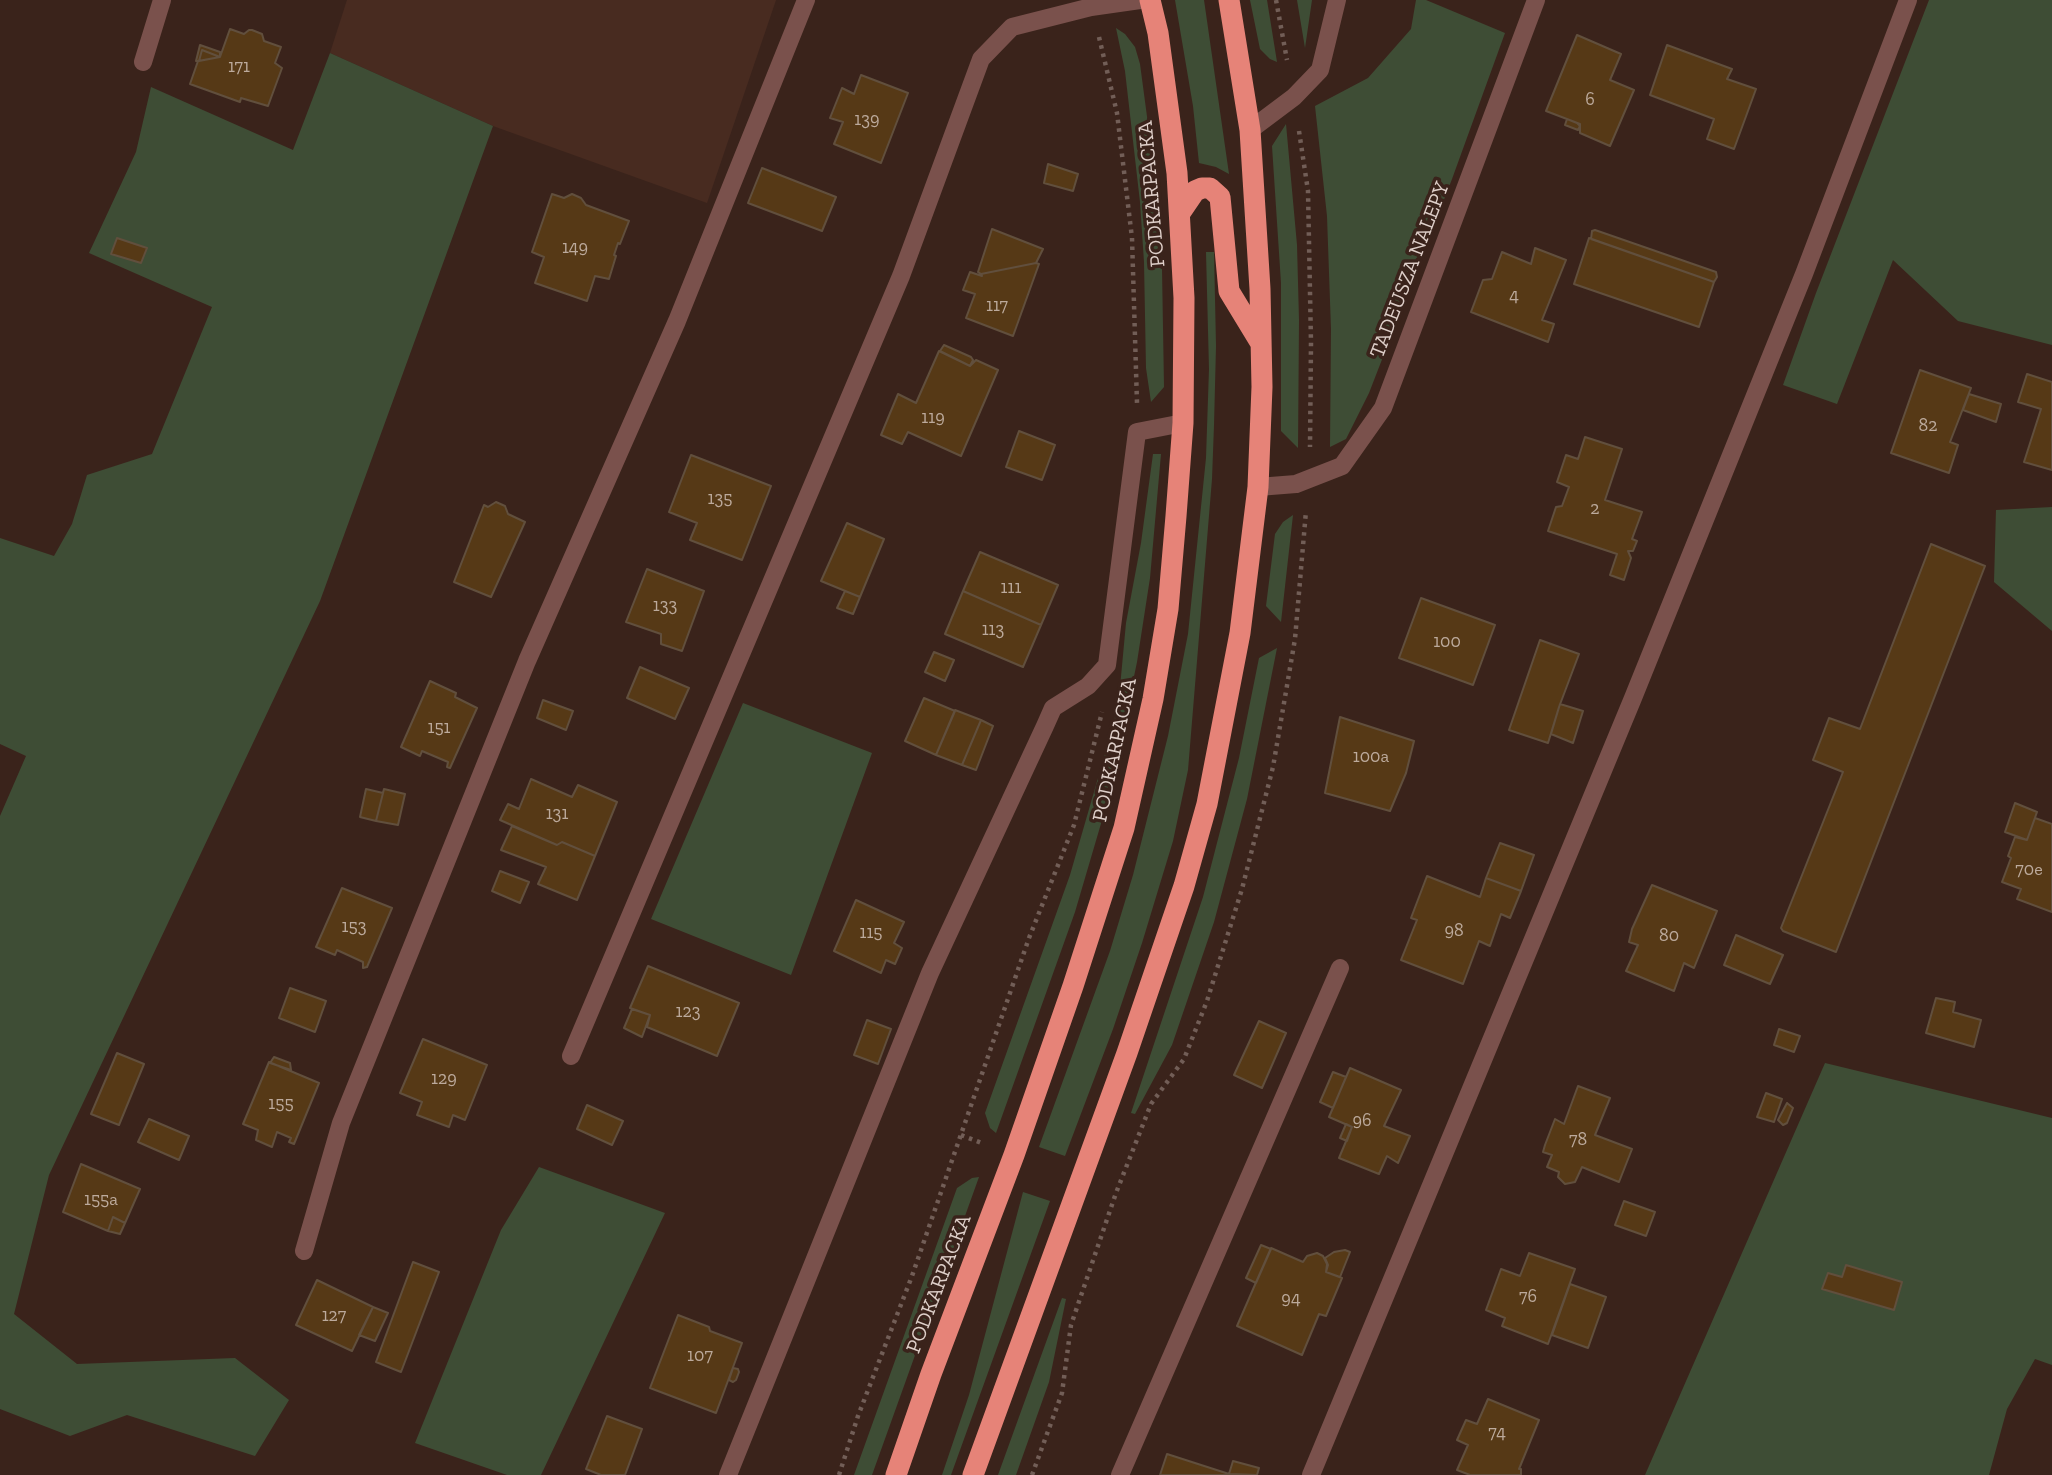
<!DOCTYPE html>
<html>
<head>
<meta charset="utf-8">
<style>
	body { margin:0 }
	canvas { display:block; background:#3a231b }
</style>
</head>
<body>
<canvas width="2052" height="1475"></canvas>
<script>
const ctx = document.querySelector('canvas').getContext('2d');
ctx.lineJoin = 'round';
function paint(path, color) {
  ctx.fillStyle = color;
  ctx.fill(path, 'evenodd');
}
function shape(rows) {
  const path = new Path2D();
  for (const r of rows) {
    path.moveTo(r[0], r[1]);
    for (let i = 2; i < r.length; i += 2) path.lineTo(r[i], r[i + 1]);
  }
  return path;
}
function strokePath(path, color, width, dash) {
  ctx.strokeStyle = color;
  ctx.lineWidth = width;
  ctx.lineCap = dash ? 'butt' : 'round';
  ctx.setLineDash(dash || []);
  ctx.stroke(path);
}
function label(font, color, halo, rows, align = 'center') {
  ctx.font = font + ' "Zilla Slab",serif';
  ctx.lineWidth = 7;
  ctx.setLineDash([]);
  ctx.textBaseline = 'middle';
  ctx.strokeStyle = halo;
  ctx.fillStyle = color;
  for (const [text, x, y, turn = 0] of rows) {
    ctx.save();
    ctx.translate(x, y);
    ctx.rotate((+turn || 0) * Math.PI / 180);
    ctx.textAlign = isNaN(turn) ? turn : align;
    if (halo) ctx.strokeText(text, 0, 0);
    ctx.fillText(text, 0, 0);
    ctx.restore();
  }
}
paint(shape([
	[347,0,776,0,707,203,493,126,330,53]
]), '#482b20');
paint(shape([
	[1175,0,1204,0,1229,174,1216,167,1199,163,1193,106],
	[1250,0,1267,0,1277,62,1270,59,1260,49],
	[1297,0,1312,0,1305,48],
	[1416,0,1426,0,1505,33,1452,179,1369,393,1346,439,1330,447,1331,329,1327,216,1315,106,1368,78,1411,29],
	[1929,0,2052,0,2052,345,1958,321,1893,260,1837,404,1783,385,1816,293],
	[1116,28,1125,34,1135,47,1140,64,1158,199,1162,269,1164,387,1151,402,1146,368,1144,262,1140,202,1125,71],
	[330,53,493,126,320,601,49,1175,14,1314,77,1364,235,1358,289,1400,255,1456,127,1415,70,1436,0,1409,0,816,26,756,0,744,0,538,54,556,72,524,87,475,152,454,212,307,89,253,136,152,151,87,293,150],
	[1286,124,1297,245,1299,320,1298,448,1281,431,1281,283,1272,146],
	[1206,252,1214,252,1216,346,1214,425,1212,479,1188,770,1173,841,1142,943,1113,1029,1065,1156,1039,1147,1110,951,1133,875,1168,736,1188,634,1206,458,1209,369],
	[1153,454,1161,454,1150,578,1137,662,1120,744,1105,810,1075,912,996,1133,990,1128,985,1113,1070,875,1113,726,1119,698,1126,623,1141,543],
	[2052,507,2052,631,1994,582,1996,510],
	[1293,515,1281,622,1266,606,1275,534,1283,522],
	[1277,648,1247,799,1214,922,1172,1045,1135,1114,1131,1113,1203,897,1239,758,1259,658],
	[743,703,872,753,791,975,651,919],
	[1825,1063,2052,1118,2052,1365,2035,1359,2007,1409,1989,1475,1645,1475],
	[539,1167,665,1213,541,1475,507,1475,415,1443,501,1230],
	[979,1177,872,1475,854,1475,957,1188,972,1178],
	[1023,1192,1050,1201,951,1475,942,1475,969,1395],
	[1062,1298,1066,1299,1049,1382,1016,1475,998,1475]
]), '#3e4d35');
const building = shape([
	[230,29,244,34,249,30,252,30,262,34,264,41,281,47,275,63,282,68,268,106,241,98,240,102,190,84,198,61,220,57,230,29],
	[1577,35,1621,54,1610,80,1634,90,1610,146,1580,133,1580,124,1546,111,1577,35],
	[200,45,220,52,220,57,202,50,199,61,196,61,200,45],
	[1667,45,1732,69,1727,79,1756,89,1734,149,1707,139,1714,119,1650,95,1667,45],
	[202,50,220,57,199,61,202,50],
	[861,75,908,93,881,163,834,144,843,122,830,118,842,88,854,94,861,75],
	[1567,119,1577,123,1580,126,1578,130,1565,125,1567,119],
	[1048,164,1078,174,1073,191,1044,183,1048,164],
	[762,168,836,197,822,231,748,203,762,168],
	[552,194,564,198,572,194,581,198,586,205,629,221,620,244,618,243,614,255,616,256,609,279,595,276,587,301,535,283,544,257,532,252,552,194],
	[992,229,1043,249,1036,263,981,274,978,272,992,229],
	[1595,230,1716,272,1717,277,1714,282,1591,239,1592,231,1595,230],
	[117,238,147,248,141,263,111,254,117,238],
	[1589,238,1714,282,1699,327,1574,284,1589,238],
	[1535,248,1566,260,1542,320,1554,324,1548,342,1471,312,1483,280,1492,279,1502,252,1531,264,1535,248],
	[1036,263,1039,264,1013,336,966,318,975,294,963,290,970,272,982,276,981,274,1036,263],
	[944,345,971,357,973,360,970,366,940,351,944,345],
	[939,351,970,366,976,360,998,370,961,456,908,432,902,444,881,435,898,394,916,403,939,351],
	[1920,370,1971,388,1950,442,1958,445,1949,473,1891,453,1920,370],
	[2027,374,2052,382,2052,470,2024,462,2041,409,2018,402,2027,374],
	[1969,394,2001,404,1996,422,1963,410,1969,394],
	[1019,431,1055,445,1042,480,1006,467,1019,431],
	[1585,437,1622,449,1605,500,1642,512,1632,539,1637,541,1633,551,1628,551,1631,558,1624,580,1610,575,1617,554,1548,531,1556,507,1562,506,1569,487,1557,482,1566,455,1578,459,1585,437],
	[691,455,771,486,742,560,690,540,697,523,669,512,691,455],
	[496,502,505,506,508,514,525,522,491,597,454,582,484,505,488,507,496,502],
	[847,523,884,539,860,597,821,581,847,523],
	[1931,544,1985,566,1836,952,1783,931,1781,928,1843,772,1813,760,1829,718,1860,729,1931,544],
	[980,552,1058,585,1041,625,963,591,980,552],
	[647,569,704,591,682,651,661,644,661,634,626,622,647,569],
	[845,591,860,597,853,614,837,608,845,591],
	[963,591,1041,625,1023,667,945,634,963,591],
	[1421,598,1495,625,1473,685,1399,658,1421,598],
	[1540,640,1579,654,1559,707,1548,743,1509,730,1540,640],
	[934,652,954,660,945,681,925,672,934,652],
	[640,667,689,688,675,719,627,698,640,667],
	[430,681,456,693,455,697,477,708,450,768,447,767,448,762,422,751,420,756,401,747,430,681],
	[924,698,955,711,936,755,905,741,924,698],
	[543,700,573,711,566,730,537,718,543,700],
	[1560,704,1583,711,1573,743,1551,734,1560,704],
	[955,710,981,720,962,765,936,755,955,710],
	[1340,717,1414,741,1406,773,1390,811,1325,793,1340,717],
	[981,720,993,726,976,770,962,765,981,720],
	[531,779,572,797,578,785,617,802,595,856,562,842,557,845,500,820,508,804,519,809,531,779],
	[366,789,383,793,376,821,360,817,366,789],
	[384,789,405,794,398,825,376,821,384,789],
	[2015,803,2037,812,2027,840,2005,832,2015,803],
	[2035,818,2052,824,2052,912,2017,899,2021,889,2002,882,2011,858,2008,856,2015,837,2027,840,2035,818],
	[512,826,557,845,562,842,595,856,577,900,538,884,546,867,501,850,512,826],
	[1500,843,1534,855,1521,891,1486,878,1500,843],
	[500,871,529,882,520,903,492,891,500,871],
	[1427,876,1480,897,1486,878,1521,891,1510,918,1501,914,1490,946,1479,941,1463,984,1401,960,1417,920,1411,918,1427,876],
	[1652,885,1717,911,1694,968,1684,963,1674,991,1626,971,1638,945,1629,942,1632,929,1652,885],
	[342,888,392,908,367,967,363,968,363,962,337,950,335,955,316,947,342,888],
	[856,900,904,922,894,943,902,948,895,964,886,960,881,973,834,951,856,900],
	[1736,935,1783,955,1770,984,1724,965,1736,935],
	[648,966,739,1003,717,1056,647,1027,650,1015,630,1008,648,966],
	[290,988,326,1001,315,1032,279,1018,290,988],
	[1936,998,1955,1002,1953,1012,1981,1020,1974,1047,1926,1033,1936,998],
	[632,1009,650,1015,642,1037,624,1028,632,1009],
	[867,1020,891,1029,878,1064,854,1055,867,1020],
	[1259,1021,1286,1033,1262,1088,1234,1075,1259,1021],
	[1779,1029,1800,1036,1794,1052,1774,1045,1779,1029],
	[423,1039,487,1065,465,1120,453,1115,449,1127,417,1115,422,1102,400,1093,423,1039],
	[117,1053,144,1064,119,1125,91,1114,117,1053],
	[274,1057,290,1063,291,1070,270,1063,274,1057],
	[269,1062,319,1083,294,1144,289,1142,291,1138,277,1132,272,1147,256,1140,258,1130,243,1124,269,1062],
	[1350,1068,1401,1090,1384,1126,1410,1136,1398,1163,1387,1156,1379,1174,1339,1158,1352,1127,1329,1117,1350,1068],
	[1333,1072,1346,1077,1333,1108,1320,1102,1333,1072],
	[1578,1086,1610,1098,1595,1135,1632,1149,1619,1182,1582,1167,1575,1182,1565,1184,1558,1177,1559,1172,1547,1167,1552,1155,1543,1152,1545,1145,1555,1119,1564,1124,1578,1086],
	[1766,1093,1782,1099,1774,1122,1757,1117,1766,1093],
	[1787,1103,1793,1108,1787,1123,1783,1125,1778,1120,1787,1103],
	[587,1105,623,1121,612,1145,577,1129,587,1105],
	[149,1119,189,1136,179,1160,138,1142,149,1119],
	[1346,1124,1352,1127,1347,1141,1340,1138,1346,1124],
	[81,1164,140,1189,125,1223,113,1217,108,1231,63,1212,81,1164],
	[1624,1201,1655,1212,1646,1236,1615,1225,1624,1201],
	[113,1217,125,1223,120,1234,108,1231,113,1217],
	[1261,1245,1271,1249,1256,1283,1246,1278,1261,1245],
	[1271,1248,1303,1262,1307,1256,1317,1253,1323,1256,1327,1264,1326,1272,1342,1278,1326,1316,1319,1314,1302,1355,1237,1326,1271,1248],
	[1345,1250,1350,1252,1340,1277,1326,1272,1328,1265,1325,1258,1334,1252,1345,1250],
	[1529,1253,1575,1269,1548,1344,1502,1326,1505,1318,1486,1310,1501,1269,1520,1276,1529,1253],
	[413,1262,439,1272,401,1372,376,1362,413,1262],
	[1846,1265,1902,1282,1894,1310,1822,1289,1828,1273,1842,1277,1846,1265],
	[317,1280,373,1307,352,1351,296,1325,317,1280],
	[1570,1284,1606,1297,1588,1348,1552,1335,1570,1284],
	[373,1307,388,1313,375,1341,359,1335,373,1307],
	[678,1315,709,1327,710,1331,742,1343,716,1413,650,1388,678,1315],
	[733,1368,738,1369,739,1372,736,1380,733,1382,729,1380,733,1368],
	[1488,1399,1539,1420,1519,1469,1521,1469,1521,1475,1470,1475,1457,1470,1468,1445,1457,1440,1466,1420,1477,1424,1488,1399],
	[607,1416,642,1429,625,1475,601,1475,586,1469,607,1416],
	[1167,1454,1229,1474,1231,1475,1160,1475,1167,1454],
	[1233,1461,1259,1468,1257,1475,1229,1474,1233,1461]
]);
paint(building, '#563916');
strokePath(building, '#614f3d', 2);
strokePath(shape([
	[1276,0,1287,60],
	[1099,37,1117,113,1132,238,1137,403],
	[1299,131,1308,191,1311,343,1310,447],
	[961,1135,984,1144],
	[839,1475,858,1416,912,1276,1029,938,1074,825,1102,712],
	[1032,1475,1062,1393,1071,1325,1116,1193,1151,1104,1184,1059,1207,1001,1242,889,1273,767,1295,639,1306,511]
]), '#725e57', 4.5, [3.5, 5]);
strokePath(shape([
	[143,62,162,0],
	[1250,130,1294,97,1320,70,1337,0],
	[1258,487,1296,484,1342,466,1383,408,1536,0],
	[571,1056,901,276,981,59,1012,27,1091,7,1140,0],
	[304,1251,341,1123,527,661,677,321,806,0],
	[728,1475,930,973,1045,726,1053,708,1088,686,1107,665,1137,432,1183,423],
	[1120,1475,1340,968],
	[1311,1475,1633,698,1804,274,1908,0]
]), '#7a514c', 18);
strokePath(shape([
	[1180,213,1195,191,1202,188,1210,188,1220,197,1229,291,1260,342],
	[896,1475,931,1374,1014,1155,1073,986,1124,828,1153,699,1168,609,1176,516,1183,423,1184,298,1177,173,1158,33,1150,0],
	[973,1475,1127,1053,1184,886,1207,804,1240,633,1258,487,1262,387,1260,289,1250,130,1229,0]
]), '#e68378', 21);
label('18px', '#bcaa9c', null, [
	["171",239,67],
	["6",1590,100],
	["139",867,120],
	["149",575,248],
	["4",1514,296],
	["117",997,306],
	["119",933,418],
	["82",1928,426],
	["135",720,499],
	["2",1595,509],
	["111",1011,588],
	["133",665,606],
	["113",993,630],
	["100",1447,642],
	["151",439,728],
	["100a",1371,757],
	["131",557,814],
	["70e",2029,870],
	["153",354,927],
	["98",1454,931],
	["115",871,933],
	["80",1669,936],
	["123",688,1012],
	["129",444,1079],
	["155",281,1104],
	["96",1362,1121],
	["78",1578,1140],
	["155a",101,1200],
	["76",1528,1297],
	["94",1291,1299],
	["127",334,1316],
	["107",700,1356],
	["74",1497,1433]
]);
label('21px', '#decfc9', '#3a231b', [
	["PODKARPACKA",1152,194,-95],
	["TADEUSZA NALEPY",1410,270,-69],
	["PODKARPACKA",1115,750,-78],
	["PODKARPACKA",939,1284,-69]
]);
</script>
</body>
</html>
